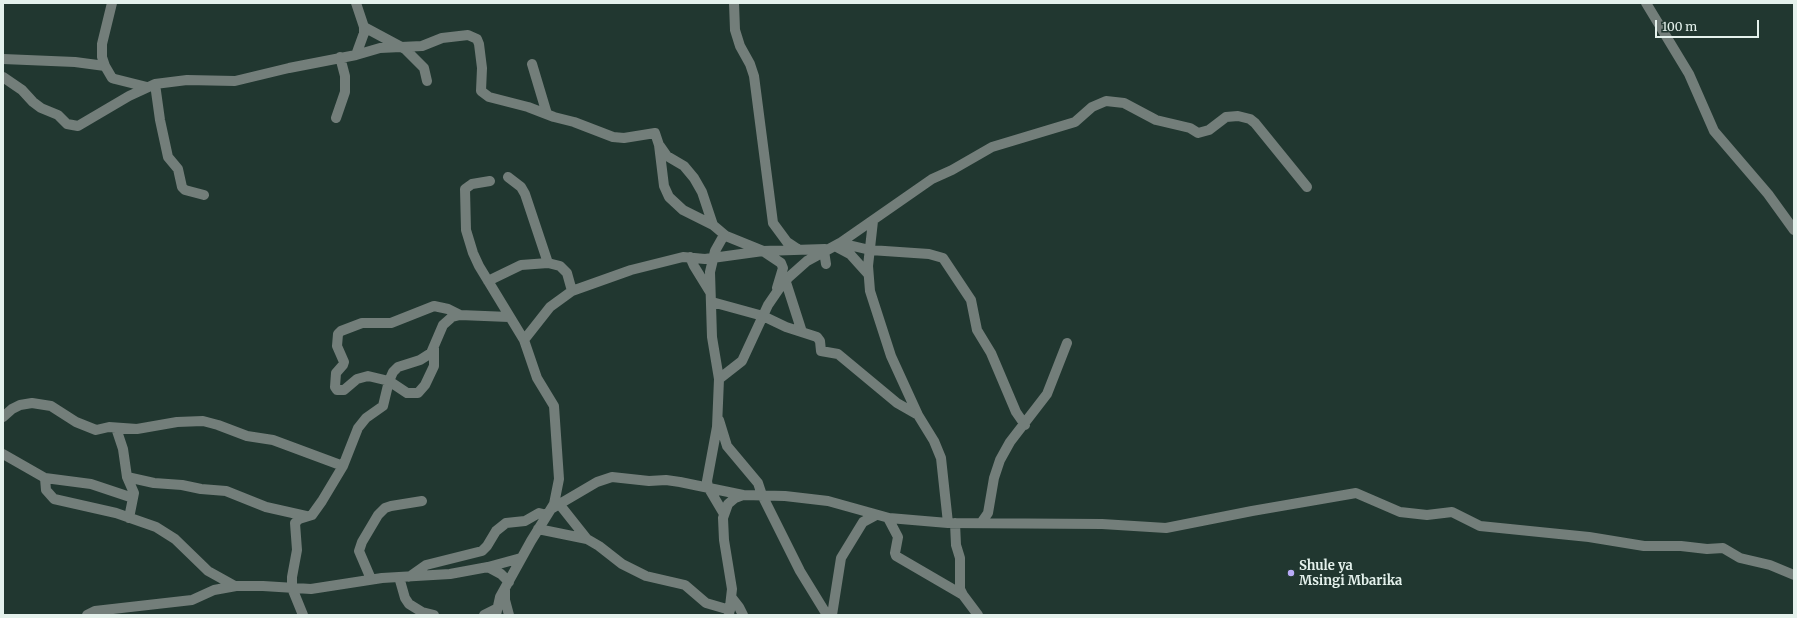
<!DOCTYPE html>
<html>
<head>
<meta charset="utf-8">
<style>
	body { margin:0 }
	#map { position:relative; width:1797px; height:618px; overflow:hidden; background:#213730; font-family:Merriweather,serif }
	canvas { display:block }
	.frame { position:absolute; inset:0; border:4px solid #e4f1ec; pointer-events:none }
	.scale { position:absolute; left:1655px; top:20px; width:104px; height:18px; box-sizing:border-box; border:2px solid #e4f1ec; border-top:0; padding-left:5px; font-size:12px; line-height:14px; white-space:nowrap; color:#e4f1ec; -webkit-text-stroke:3px #213730; paint-order:stroke }
</style>
</head>
<body>
<div id="map">
<canvas width="1797" height="618"></canvas>
<div class="frame"></div>
<div class="scale">100 m</div>
</div>
<script>
const ctx = document.querySelector('canvas').getContext('2d');
ctx.lineJoin = 'round';
function shape(rows) {
  const path = new Path2D();
  for (const r of rows) {
    path.moveTo(r[0], r[1]);
    for (let i = 2; i < r.length; i += 2) path.lineTo(r[i], r[i + 1]);
  }
  return path;
}
function strokePath(path, color, width, dash) {
  ctx.strokeStyle = color;
  ctx.lineWidth = width;
  ctx.lineCap = dash ? 'butt' : 'round';
  ctx.setLineDash(dash || []);
  ctx.stroke(path);
}
function label(font, color, halo, rows, align = 'center') {
  ctx.font = font + ' Merriweather,serif';
  ctx.lineWidth = 3;
  ctx.setLineDash([]);
  ctx.textBaseline = 'middle';
  ctx.strokeStyle = halo;
  ctx.fillStyle = color;
  for (const [text, x, y, turn = 0] of rows) {
    ctx.save();
    ctx.translate(x, y);
    ctx.rotate((+turn || 0) * Math.PI / 180);
    ctx.textAlign = isNaN(turn) ? turn : align;
    if (halo) ctx.strokeText(text, 0, 0);
    ctx.fillText(text, 0, 0);
    ctx.restore();
  }
}
strokePath(shape([
	[112,3,102,44,102,57,105,66,112,78,115,79,147,87],
	[734,3,735,30,740,46,750,64,754,76,773,223,787,242,799,250],
	[1646,3,1689,74,1714,131,1768,194,1794,230],
	[364,27,405,49,424,68,427,81],
	[356,55,380,48,422,46,442,38,468,35,477,39,479,44,482,68,481,91,489,97,528,107,554,117,574,122,613,137,624,138,655,133,659,145,664,186,669,197,683,210,713,225,726,236,763,251,781,263,783,268,777,288],
	[3,59,75,62,105,66],
	[532,64,547,114],
	[3,77,22,90,33,102,41,108,58,115,67,124,78,126,129,96,155,84,187,80,235,81,289,68,356,55,364,33,364,27,356,3],
	[155,84,160,120,168,157,178,169,182,187,185,190,204,195],
	[336,118,345,92,345,76,340,57],
	[660,146,667,156,684,166,694,178,702,192,713,225],
	[508,177,521,187,525,194,548,263],
	[490,181,472,184,465,189,466,230,473,253,479,266,524,340,537,378,554,406,559,479,554,504,531,541,500,597,496,615],
	[873,221,868,266,870,291,891,356,918,415,934,441,941,458,948,523],
	[840,243,870,250,929,254,943,258,971,300,977,330,991,353,1016,412,1025,425],
	[835,246,850,254,868,274],
	[824,251,826,264],
	[690,257,694,266,710,292],
	[784,276,802,332],
	[488,281,521,265,548,263,560,266,567,273,572,291],
	[712,302,763,316,786,327,817,337,820,341,821,351,838,354,897,403,918,415],
	[524,340,550,307,572,291,631,270,683,257,705,259,763,251,825,249],
	[434,348,434,366,425,385,418,393,407,393,389,381,368,376,357,379,344,390,337,390,335,387,336,373,343,365,344,362,337,346,338,334,341,331,362,323,391,323,434,306,448,309,460,315],
	[719,379,712,337,710,272,715,251,724,235],
	[3,417,12,409,20,405,32,403,51,406,76,422,96,430,109,427,137,429,177,422,203,421,218,425,247,436,273,440,343,466],
	[719,420,727,446,758,483,762,495,800,571,827,615],
	[116,428,123,449,127,477,134,493,129,518],
	[3,454,45,478,46,490,54,499,116,513,156,527,175,539,208,571,235,586],
	[127,477,154,483,182,485,201,489,226,491,266,507,306,516],
	[45,478,91,484,133,498],
	[560,505,587,539],
	[551,509,597,482,612,477,649,481,666,480,680,482,743,495],
	[724,514,708,487,707,481,717,427,719,379,742,361,768,305,781,286,789,277,807,261,840,243,932,179,952,170,992,147,1075,122,1092,107,1106,101,1124,103,1156,120,1190,128,1198,133,1209,130,1226,117,1238,116,1250,119,1255,123,1307,187],
	[888,518,898,537,895,553,896,556,963,595],
	[955,523,956,545,960,558,960,589,963,595,978,615],
	[981,523,988,513,994,478,1000,460,1010,442,1047,394,1067,343],
	[538,529,587,539,599,546,622,564,646,576,685,585,706,603,730,610],
	[488,567,501,574,509,582],
	[399,577,405,598,409,604,422,612,434,615],
	[409,577,426,565,482,551,487,546,496,531,506,523,525,521,539,513,547,515],
	[371,579,359,551,362,542,378,515,385,508,391,506,422,501],
	[505,590,505,600,509,615],
	[732,598,739,607,743,615],
	[87,615,95,611,192,600,214,590,236,586,263,586,311,589,382,578,450,574,488,567,521,558],
	[303,615,292,588,292,577,297,550,295,523,299,519,312,515,322,501,343,466,358,428,366,418,383,406,389,381,393,372,398,367,420,360,431,353,443,325,452,317,460,315,509,317],
	[484,615,496,609],
	[729,615,732,589,724,540,723,518,728,504,735,498,743,495,785,496,828,501,889,518,948,523,1102,524,1166,528,1252,511,1356,493,1400,512,1427,515,1452,512,1480,526,1589,537,1644,546,1681,546,1707,549,1723,548,1740,558,1770,565,1794,575],
	[832,615,841,558,863,522,876,515]
]), '#737e7a', 10);
for (const [x, y, r, color] of [
	[1291,573,4,"#b8abf7"]
]) {
  const dot = new Path2D();
  dot.arc(x, y, r, 0, 2 * Math.PI);
  ctx.fillStyle = color;
  ctx.fill(dot);
  strokePath(dot, '#213730', 1.5);
}
label('bold 13px', '#e4f1ec', '#213730', [
	["Shule ya",1299,566],
	["Msingi Mbarika",1299,581]
], 'left');
</script>
</body>
</html>
